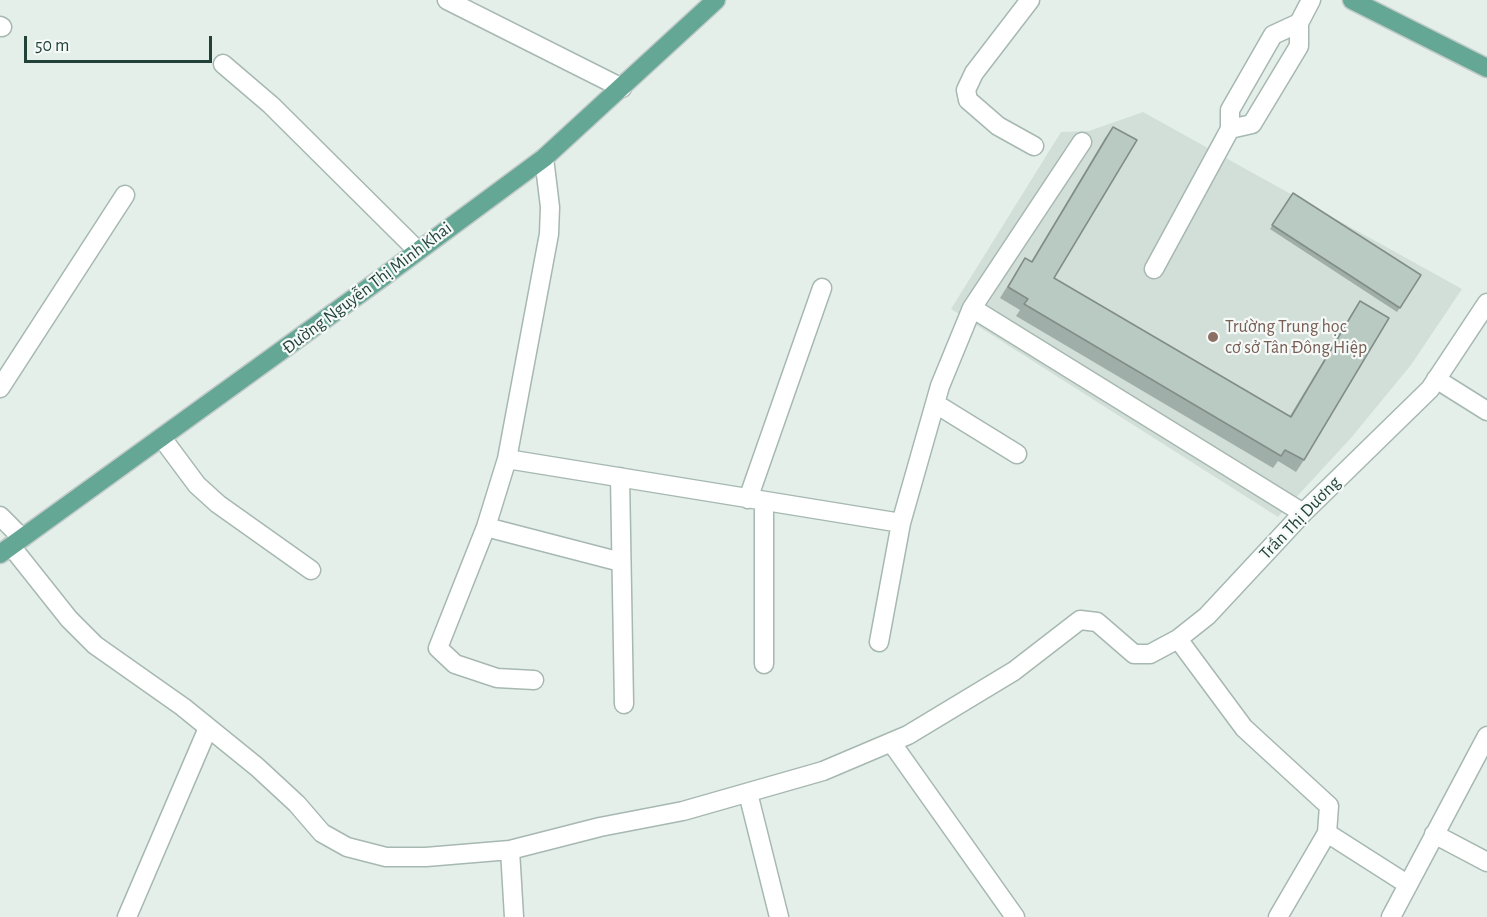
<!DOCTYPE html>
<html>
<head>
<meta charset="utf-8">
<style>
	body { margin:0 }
	#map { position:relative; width:1487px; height:917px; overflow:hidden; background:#e4efea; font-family:"Alegreya Sans",sans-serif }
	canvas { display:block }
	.scale { position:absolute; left:24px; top:36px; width:188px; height:27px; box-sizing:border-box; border:3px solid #224239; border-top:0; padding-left:8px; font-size:18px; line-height:21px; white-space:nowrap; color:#224239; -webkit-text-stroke:4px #f5faf8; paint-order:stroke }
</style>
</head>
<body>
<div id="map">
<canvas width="1487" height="917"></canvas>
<div class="scale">50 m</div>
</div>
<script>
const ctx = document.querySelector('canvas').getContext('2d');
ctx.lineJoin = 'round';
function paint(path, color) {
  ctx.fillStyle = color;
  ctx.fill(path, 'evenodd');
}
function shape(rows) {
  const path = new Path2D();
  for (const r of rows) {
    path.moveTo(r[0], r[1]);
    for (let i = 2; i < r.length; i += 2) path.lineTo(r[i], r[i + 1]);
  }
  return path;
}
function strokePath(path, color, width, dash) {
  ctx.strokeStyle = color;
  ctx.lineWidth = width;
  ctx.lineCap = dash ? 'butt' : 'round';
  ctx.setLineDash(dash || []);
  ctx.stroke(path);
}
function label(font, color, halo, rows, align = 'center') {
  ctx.font = font + ' "Alegreya Sans",sans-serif';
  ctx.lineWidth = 4.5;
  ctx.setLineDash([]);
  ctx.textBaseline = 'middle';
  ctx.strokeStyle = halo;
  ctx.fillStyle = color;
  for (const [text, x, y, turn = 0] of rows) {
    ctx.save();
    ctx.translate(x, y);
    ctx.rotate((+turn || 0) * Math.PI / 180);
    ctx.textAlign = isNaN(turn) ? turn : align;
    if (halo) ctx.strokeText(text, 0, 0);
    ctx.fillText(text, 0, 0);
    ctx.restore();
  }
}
paint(shape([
	[1143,112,1462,289,1411,365,1351,438,1278,517,951,309,1061,132,1089,131]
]), '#d2dfd9');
const minor = shape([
	[447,0,622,88],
	[1030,0,974,73,966,90,968,100,998,126,1034,146],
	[1299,23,1273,35,1230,110,1230,129,1252,124,1299,46,1299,23,1311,0],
	[0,26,2,27],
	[223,64,271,105,417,250],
	[1154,269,1230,129],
	[972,308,1303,513],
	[1436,379,1487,411],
	[0,388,125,195],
	[936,404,1017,454],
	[162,438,197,485,218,504,311,570],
	[507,459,901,523],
	[620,477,624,704],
	[748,499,822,288],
	[0,516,22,538],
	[486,527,621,562],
	[11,546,69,619,95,645,183,707,257,767,297,804,322,833,347,847,386,857,426,857,510,850,600,827,683,811,823,771,908,735,1014,671,1080,620,1097,622,1134,654,1150,654,1178,639,1207,616,1303,513,1430,389,1487,303],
	[1178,639,1244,728,1329,806,1327,833,1407,884],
	[879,642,901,523,940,386,972,308,1082,142],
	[764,664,764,501],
	[534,680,497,678,455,664,438,648,486,527,507,459,549,234,550,207,544,158],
	[891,742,1015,917],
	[748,793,779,917],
	[1434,834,1487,862],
	[510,850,514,917],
	[127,917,208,728],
	[1278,917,1327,833],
	[1391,917,1487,736]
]);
const major = shape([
	[1352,0,1487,68],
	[0,554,379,280,544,158,716,0]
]);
strokePath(minor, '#a6b8b1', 21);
strokePath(major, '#c1cac8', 21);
strokePath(minor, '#fff', 18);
strokePath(major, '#65a795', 18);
paint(shape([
	[1113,127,1054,278,1290,416,1352,313,1360,301,1304,460,1296,472,1278,461,1273,468,1016,316,1020,310,1000,298,1025,258,1031,262,1105,138],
	[1293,193,1421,275,1397,312,1270,229]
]), '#9faea8');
const building = shape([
	[1113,127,1137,140,1054,278,1291,417,1360,301,1389,318,1304,460,1285,450,1281,456,1024,304,1028,299,1008,287,1025,258,1032,262,1113,127],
	[1293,193,1421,275,1400,308,1272,225,1293,193]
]);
paint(building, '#b9cac3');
strokePath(building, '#828d88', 1.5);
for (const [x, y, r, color] of [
	[1213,337,6,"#8d6e63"]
]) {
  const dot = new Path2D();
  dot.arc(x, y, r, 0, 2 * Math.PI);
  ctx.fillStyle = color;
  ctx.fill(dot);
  strokePath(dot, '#f5faf8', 2);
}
label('18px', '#224239', '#f5faf8', [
	["Đường Nguyễn Thị Minh Khai",367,288,-37],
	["Trần Thị Dương",1300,518,-46]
]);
label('18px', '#785e54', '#f5faf8', [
	["Trường Trung học",1225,327],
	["cơ sở Tân Đông Hiệp",1225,348]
], 'left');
</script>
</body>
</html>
